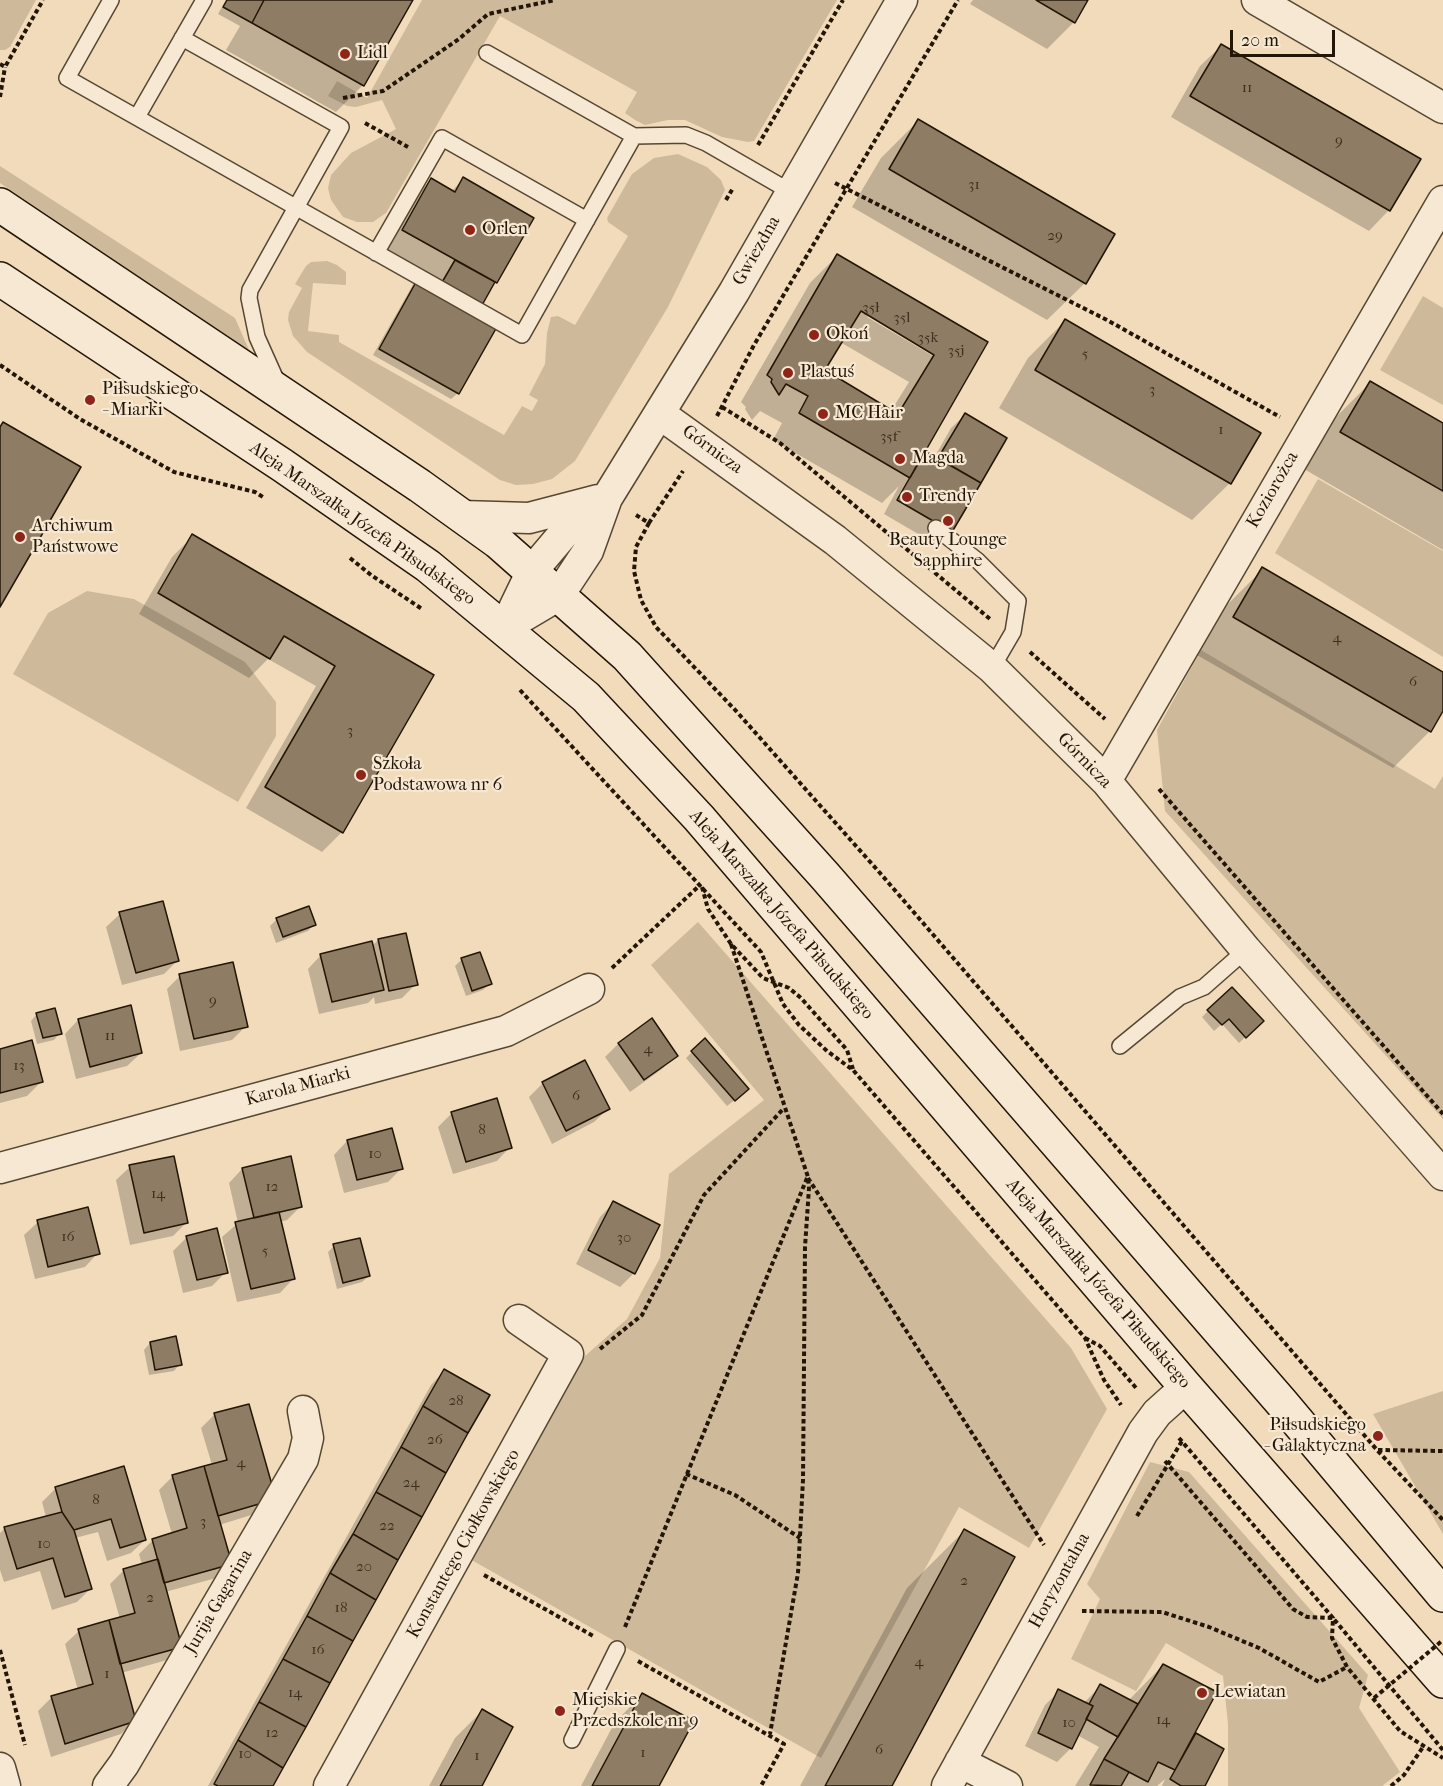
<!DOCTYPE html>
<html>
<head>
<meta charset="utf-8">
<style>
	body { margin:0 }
	#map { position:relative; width:1443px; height:1786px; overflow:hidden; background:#f1dbba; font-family:"IM FELL French Canon",serif }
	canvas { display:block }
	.scale { position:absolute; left:1230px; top:30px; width:105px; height:27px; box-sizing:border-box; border:3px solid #231606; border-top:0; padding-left:8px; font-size:18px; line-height:21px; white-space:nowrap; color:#231606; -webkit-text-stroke:4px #f6e8d2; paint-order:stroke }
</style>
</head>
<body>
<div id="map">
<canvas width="1443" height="1786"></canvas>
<div class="scale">20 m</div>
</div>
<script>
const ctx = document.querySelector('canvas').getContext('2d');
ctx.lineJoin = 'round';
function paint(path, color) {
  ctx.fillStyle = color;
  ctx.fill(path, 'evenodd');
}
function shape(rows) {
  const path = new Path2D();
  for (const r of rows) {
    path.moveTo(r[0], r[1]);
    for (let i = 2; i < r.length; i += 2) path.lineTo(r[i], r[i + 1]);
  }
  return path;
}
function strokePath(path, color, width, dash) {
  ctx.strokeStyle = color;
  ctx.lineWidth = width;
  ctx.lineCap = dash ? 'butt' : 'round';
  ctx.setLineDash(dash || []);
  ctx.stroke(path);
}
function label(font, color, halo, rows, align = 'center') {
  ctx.font = font + ' "IM FELL French Canon",serif';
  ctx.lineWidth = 4.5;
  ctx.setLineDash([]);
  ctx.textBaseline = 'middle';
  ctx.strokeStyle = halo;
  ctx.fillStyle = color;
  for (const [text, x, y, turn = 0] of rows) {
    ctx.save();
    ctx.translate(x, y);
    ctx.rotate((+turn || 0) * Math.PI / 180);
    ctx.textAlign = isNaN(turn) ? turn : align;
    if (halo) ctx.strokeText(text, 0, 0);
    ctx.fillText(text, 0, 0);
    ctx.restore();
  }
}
paint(shape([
	[0,0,36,0,10,47,5,50,0,50],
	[422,0,837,0,754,141,748,142,722,137,685,120,668,120,645,125,635,120,625,113,637,92,500,16,386,213,373,222,357,222,343,217,331,200,328,188,331,175,351,153,396,129,382,100,356,107,347,106,328,96,337,81,367,98],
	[678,154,707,167,721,180,725,190,668,307,575,461,552,479,533,484,516,485,500,480,307,352,293,336,288,320,289,312,302,288,295,284,306,266,311,262,327,261,337,265,346,272,346,285,313,283,308,331,339,335,339,342,504,435,522,406,532,411,538,400,529,395,545,364,547,333,551,317,558,316,575,325,628,236,608,222,607,218,632,174,654,158],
	[0,166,235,318,249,350,0,183],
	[1423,296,1443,308,1443,405,1380,370],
	[1318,479,1443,551,1443,657,1275,553],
	[87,591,134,599,245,662,276,702,276,736,238,802,13,674,48,613],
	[1201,650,1435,789,1443,776,1443,1119,1165,811,1157,730],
	[698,922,1071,1348,1107,1409,1029,1548,959,1507,821,1758,468,1558,577,1363,627,1319,660,1258,669,1174,764,1100,651,965],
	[1443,1391,1443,1534,1373,1414],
	[1150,1462,1189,1472,1368,1675,1359,1708,1400,1772,1382,1786,1228,1786,1228,1724,1223,1676,1166,1643,1136,1691,1071,1659,1100,1599,1087,1584]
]), '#ceba9b');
paint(shape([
	[226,0,412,0,363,85,336,112,226,50,240,26,218,14],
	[973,0,1086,0,1074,22,1047,49,970,4],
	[1221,46,1389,210,1369,231,1171,117,1200,66],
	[918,121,1085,283,1047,320,852,207,881,158],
	[463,179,532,218,479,307,458,393,451,399,373,355,415,281,382,251,411,200,431,180,451,192],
	[837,256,986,342,923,451,934,458,951,428,965,415,1005,438,951,531,937,545,884,514,899,486,882,503,773,440,782,423,760,411,752,420,745,409,746,407,741,402,810,283],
	[869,315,941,358,940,360,867,317],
	[840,342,909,382,891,411,823,371],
	[1065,321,1230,483,1192,520,999,408,1028,358],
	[1370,383,1443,425,1443,550,1304,469,1333,420],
	[193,536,432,675,342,832,322,852,246,808,316,686,268,659,249,678,139,614,172,557],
	[1263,569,1443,674,1443,708,1430,731,1393,768,1197,655,1225,607],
	[308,908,314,924,308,931,276,943,270,926,276,920],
	[120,914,178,960,164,974,122,985,106,927],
	[378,940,416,984,402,998,375,1004,374,997,368,1003,319,1014,308,969,321,955,372,946],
	[462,959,490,983,483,990,466,996,455,966],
	[180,976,246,1026,232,1040,180,1051,167,989],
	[1208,1011,1262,1021,1239,1043,1222,1024,1214,1031,1202,1017],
	[37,1014,60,1033,54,1040,37,1044,31,1021],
	[78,1020,141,1053,127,1066,76,1079,65,1034],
	[651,1020,676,1055,662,1069,630,1092,605,1057,618,1044],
	[0,1050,41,1082,27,1096,0,1103],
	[692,1052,741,1095,727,1106,686,1058],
	[585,1062,608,1109,594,1122,552,1144,529,1097,543,1083],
	[452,1113,510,1147,497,1161,453,1174,438,1127],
	[347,1141,401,1169,388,1182,344,1193,334,1155],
	[130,1167,186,1223,173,1236,130,1245,116,1180],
	[242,1169,301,1206,287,1220,280,1222,293,1279,280,1293,237,1302,222,1237,238,1223,229,1183],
	[613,1203,634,1273,620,1287,576,1264,600,1217],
	[38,1222,98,1253,85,1267,35,1279,24,1235],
	[187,1237,226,1272,212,1286,183,1293,173,1251],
	[334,1246,369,1276,362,1282,337,1289,328,1252],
	[150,1343,180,1364,174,1371,149,1375,144,1350],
	[444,1371,271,1786,208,1786,431,1385],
	[215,1414,274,1499,261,1512,219,1525,230,1564,216,1578,165,1592,181,1647,167,1660,121,1673,134,1721,121,1734,51,1757,38,1711,52,1697,78,1690,65,1644,79,1631,120,1619,110,1584,124,1570,142,1565,139,1554,153,1540,172,1534,159,1490,173,1476,212,1465,201,1428],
	[123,1468,145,1540,131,1553,107,1561,98,1532,75,1538,90,1589,77,1602,52,1610,40,1571,4,1582,0,1570,0,1533,5,1528,46,1517,42,1502,55,1489],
	[964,1531,890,1786,800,1786,907,1588],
	[1163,1665,1191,1739,1196,1734,1204,1786,1162,1786,1165,1779,1157,1786,1075,1786,1099,1747,1077,1735,1071,1748,1057,1762,1025,1746,1045,1705,1059,1691,1084,1703,1100,1686,1128,1701],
	[642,1695,657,1786,581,1786,615,1722],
	[482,1711,480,1786,442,1786,466,1741,463,1741,439,1786,429,1786,455,1738]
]), '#0003');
const building = shape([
	[227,0,264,0,252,23,223,7,227,0],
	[264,0,413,0,364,86,252,23,264,0],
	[1036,0,1088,0,1075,23,1036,0],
	[1221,44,1421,159,1390,211,1190,96,1221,44],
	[918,119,1115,234,1086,284,889,169,918,119],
	[463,177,534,218,497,283,402,230,431,178,455,192,463,177],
	[837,254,988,342,910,478,799,413,808,396,786,384,779,395,771,382,772,379,767,375,837,254],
	[861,311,934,355,898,414,825,370,861,311],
	[455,260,495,282,481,307,502,318,459,394,379,349,421,273,441,284,455,260],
	[1065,319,1261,433,1231,484,1035,370,1065,319],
	[1370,381,1443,423,1443,491,1340,432,1370,381],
	[965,413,1007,438,981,483,938,458,965,413],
	[3,422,81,467,0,607,0,427,3,422],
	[925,451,981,483,952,532,897,500,925,451],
	[192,534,434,675,343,833,265,787,335,666,284,636,270,659,158,593,192,534],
	[1262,567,1443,672,1443,711,1431,732,1233,617,1262,567],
	[163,901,179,961,136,973,119,912,163,901],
	[309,906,316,925,283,937,276,918,309,906],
	[406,933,418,985,389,991,378,939,406,933],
	[372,941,384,990,332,1002,320,954,372,941],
	[480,952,492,984,472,991,461,958,480,952],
	[233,962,248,1027,194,1039,179,974,233,962],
	[1232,987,1264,1021,1246,1038,1229,1019,1222,1025,1207,1010,1232,987],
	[131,1005,142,1053,90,1067,78,1019,131,1005],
	[55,1008,62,1034,43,1038,36,1013,55,1008],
	[652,1018,678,1056,644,1080,618,1043,652,1018],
	[705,1038,749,1089,735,1101,691,1051,705,1038],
	[32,1040,43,1082,0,1093,0,1049,32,1040],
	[585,1060,610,1109,566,1131,542,1082,585,1060],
	[497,1098,512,1148,466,1162,451,1112,497,1098],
	[392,1128,403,1169,357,1180,347,1140,392,1128],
	[174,1156,188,1223,144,1233,129,1165,174,1156],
	[291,1156,302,1207,254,1218,242,1168,291,1156],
	[613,1201,660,1225,635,1274,588,1250,613,1201],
	[88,1207,100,1254,48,1267,37,1220,88,1207],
	[279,1212,295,1279,251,1289,235,1222,279,1212],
	[217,1228,228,1273,197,1280,186,1236,217,1228],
	[360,1238,370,1276,343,1283,333,1244,360,1238],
	[176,1336,182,1365,155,1370,150,1342,176,1336],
	[444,1369,490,1395,468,1433,423,1406,444,1369],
	[249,1404,276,1499,218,1516,204,1466,227,1460,214,1413,249,1404],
	[423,1406,468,1433,446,1473,401,1447,423,1406],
	[401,1447,446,1473,422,1517,376,1492,401,1447],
	[124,1466,146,1540,120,1548,111,1519,74,1530,62,1512,55,1487,124,1466],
	[204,1466,232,1564,164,1583,152,1539,187,1528,172,1475,204,1466],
	[376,1492,422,1517,398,1560,353,1534,376,1492],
	[62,1512,74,1530,92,1589,65,1597,53,1558,17,1569,4,1527,62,1512],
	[964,1529,1015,1557,892,1786,825,1786,964,1529],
	[353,1534,398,1560,376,1600,330,1573,353,1534],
	[158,1559,182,1647,120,1664,109,1620,135,1613,123,1569,158,1559],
	[330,1573,376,1600,353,1641,307,1616,330,1573],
	[307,1616,353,1641,330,1683,283,1659,307,1616],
	[109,1620,136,1721,65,1744,51,1696,93,1684,78,1629,109,1620],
	[283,1659,330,1683,306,1727,259,1702,283,1659],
	[1163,1664,1217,1692,1175,1770,1158,1762,1148,1782,1104,1759,1163,1664],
	[1100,1684,1138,1704,1118,1737,1086,1719,1093,1706,1089,1704,1100,1684],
	[1058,1689,1093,1706,1072,1749,1038,1733,1058,1689],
	[642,1693,694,1721,659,1786,592,1786,642,1693],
	[259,1702,306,1727,283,1768,238,1740,259,1702],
	[482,1709,513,1727,482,1786,440,1786,482,1709],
	[1196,1733,1224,1749,1205,1786,1181,1786,1170,1779,1196,1733],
	[238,1740,283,1768,273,1786,218,1786,214,1784,238,1740],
	[1104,1759,1129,1772,1121,1786,1090,1785,1104,1759]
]);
paint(building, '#8e7c64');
strokePath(building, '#231606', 1.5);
const lane = shape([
	[111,0,67,78,522,335,634,136,487,53],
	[182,38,341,127,250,290,249,298,257,337,278,384],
	[137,117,204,0],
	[634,136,686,135,706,143,791,192],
	[376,253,442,138,587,220],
	[936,528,978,561,1018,601,1013,632,992,668],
	[1120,1046,1180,997,1204,987,1246,950],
	[572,1740,617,1649]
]);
const street = shape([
	[1257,0,1443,108],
	[660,414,835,540,992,668,1106,781,1246,950,1443,1175],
	[462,516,529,518,598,500],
	[505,627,559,595,588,551,607,498,734,292,902,0],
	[505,627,532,571,565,532,607,498],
	[1106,781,1443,201],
	[0,1168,506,1031,589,989],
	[960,1762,1007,1786],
	[0,1768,5,1786],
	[108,1786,124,1764,303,1459,308,1438,303,1411],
	[329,1786,568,1354,519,1320],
	[947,1786,1143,1432,1157,1413,1186,1387]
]);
const secondary = shape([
	[0,205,420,486,498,542,627,656,825,876,1282,1403,1443,1595],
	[0,279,282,465,428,566,586,697,699,818,1186,1387,1443,1681]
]);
strokePath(lane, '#564733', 18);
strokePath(street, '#564733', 33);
strokePath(secondary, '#231606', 36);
strokePath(shape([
	[0,64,5,67,43,0],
	[0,97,5,67],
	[343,98,383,91,459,39,488,14,555,0],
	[365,123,408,147],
	[758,145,843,0],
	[835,183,1107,320,1280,417],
	[726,200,733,188],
	[0,365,80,419,174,472,255,492,263,497],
	[722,407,780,443,990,619],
	[717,416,754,345,958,0],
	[636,515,649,523,683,471],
	[649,523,636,547,634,571,641,600,656,627,737,712,880,873,1377,1450,1443,1520],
	[350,558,371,575,422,609],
	[1030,652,1105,719],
	[520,690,761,952,783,1004,799,1025,827,1051,853,1070,1085,1338,1104,1380,1121,1405],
	[1159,789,1443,1114],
	[702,887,708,909,731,944,763,978,789,988,801,998,847,1050,853,1069],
	[731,944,808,1177,809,1188,805,1247,803,1480,798,1573,770,1734],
	[612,968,701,884],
	[808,1178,1044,1545],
	[1085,1338,1100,1346,1137,1389],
	[600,1349,642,1315,704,1195,784,1108],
	[1179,1438,1333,1618,1332,1638,1347,1667,1400,1731,1443,1758],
	[1378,1450,1443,1451],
	[1165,1461,1293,1609,1307,1617,1333,1618,1443,1750],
	[686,1474,735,1495,800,1538],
	[1137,1516,1182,1441],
	[484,1575,595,1637],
	[1082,1611,1162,1612,1209,1627,1259,1648,1319,1682,1347,1667],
	[625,1627,807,1178],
	[0,1650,25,1745],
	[638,1661,784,1744,761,1786],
	[1374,1698,1380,1693],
	[1391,1786,1404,1775,1423,1747]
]), '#231606', 4, [4.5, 3]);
strokePath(lane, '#f6e8d2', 15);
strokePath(street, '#f6e8d2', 30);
strokePath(secondary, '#f6e8d2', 33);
strokePath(shape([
	[1380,1693,1443,1640]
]), '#231606', 4, [4.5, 3]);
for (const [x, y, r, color] of [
	[345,54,6,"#8f2418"],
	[470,230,6,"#8f2418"],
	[814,335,6,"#8f2418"],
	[788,373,6,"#8f2418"],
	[90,400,6,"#8f2418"],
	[823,414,6,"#8f2418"],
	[900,459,6,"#8f2418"],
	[907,497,6,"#8f2418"],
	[948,521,6,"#8f2418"],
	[20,537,6,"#8f2418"],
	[361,775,6,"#8f2418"],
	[1378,1436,6,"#8f2418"],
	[1202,1693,6,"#8f2418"],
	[560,1711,6,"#8f2418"]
]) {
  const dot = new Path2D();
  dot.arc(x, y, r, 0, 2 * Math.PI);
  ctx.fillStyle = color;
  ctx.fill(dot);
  strokePath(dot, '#f6e8d2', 2);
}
label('15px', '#3e301e', null, [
	["11",1247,88],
	["9",1339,141],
	["31",974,185],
	["29",1055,236],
	["35ł",871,308],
	["35l",902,318],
	["35k",928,338],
	["35j",956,351],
	["5",1085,354],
	["3",1152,390],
	["1",1221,430],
	["35f",889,437],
	["4",1337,638],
	["6",1413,682],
	["3",350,731],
	["9",213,1001],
	["11",110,1036],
	["4",648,1049],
	["13",19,1066],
	["6",576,1096],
	["8",482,1130],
	["10",375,1154],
	["12",272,1187],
	["14",158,1194],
	["16",68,1237],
	["30",624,1238],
	["5",265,1251],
	["28",456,1401],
	["26",435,1440],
	["4",241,1463],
	["24",411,1483],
	["8",96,1500],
	["3",203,1522],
	["22",387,1526],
	["10",44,1544],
	["20",364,1567],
	["2",964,1581],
	["2",150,1598],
	["18",341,1608],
	["16",318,1650],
	["4",919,1662],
	["1",107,1674],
	["14",295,1693],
	["14",1163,1720],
	["10",1069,1723],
	["12",272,1733],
	["6",879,1750],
	["1",643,1753],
	["10",245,1754],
	["1",477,1756]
]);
label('18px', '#231606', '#f6e8d2', [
	["Lidl",357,54],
	["Orlen",482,230],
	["Okoń",826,335],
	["Plastuś",800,373],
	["Piłsudskiego",102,390],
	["- Miarki",102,411],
	["MC Hair",835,414],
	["Magda",912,459],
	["Trendy",919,497],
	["Archiwum",32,527],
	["Państwowe",32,548],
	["Beauty Lounge",948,541,"center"],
	["Sapphire",948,562,"center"],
	["Szkoła",373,765],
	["Podstawowa nr 6",373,786],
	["Piłsudskiego",1366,1426,"right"],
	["- Galaktyczna",1366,1447,"right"],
	["Lewiatan",1214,1693],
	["Miejskie",572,1701],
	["Przedszkole nr 9",572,1722]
], 'left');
label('18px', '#231606', '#f6e8d2', [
	["Gwiezdna",757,251,-60],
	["Górnicza",712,450,36],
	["Koziorożca",1273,490,-60],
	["Aleja Marszałka Józefa Piłsudskiego",362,524,35],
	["Górnicza",1084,761,46],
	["Aleja Marszałka Józefa Piłsudskiego",781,915,49],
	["Karola Miarki",298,1087,-15],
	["Aleja Marszałka Józefa Piłsudskiego",1098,1284,49],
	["Konstantego Ciołkowskiego",464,1544,-61],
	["Horyzontalna",1060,1581,-61],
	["Jurija Gagarina",219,1602,-60]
]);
</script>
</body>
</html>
